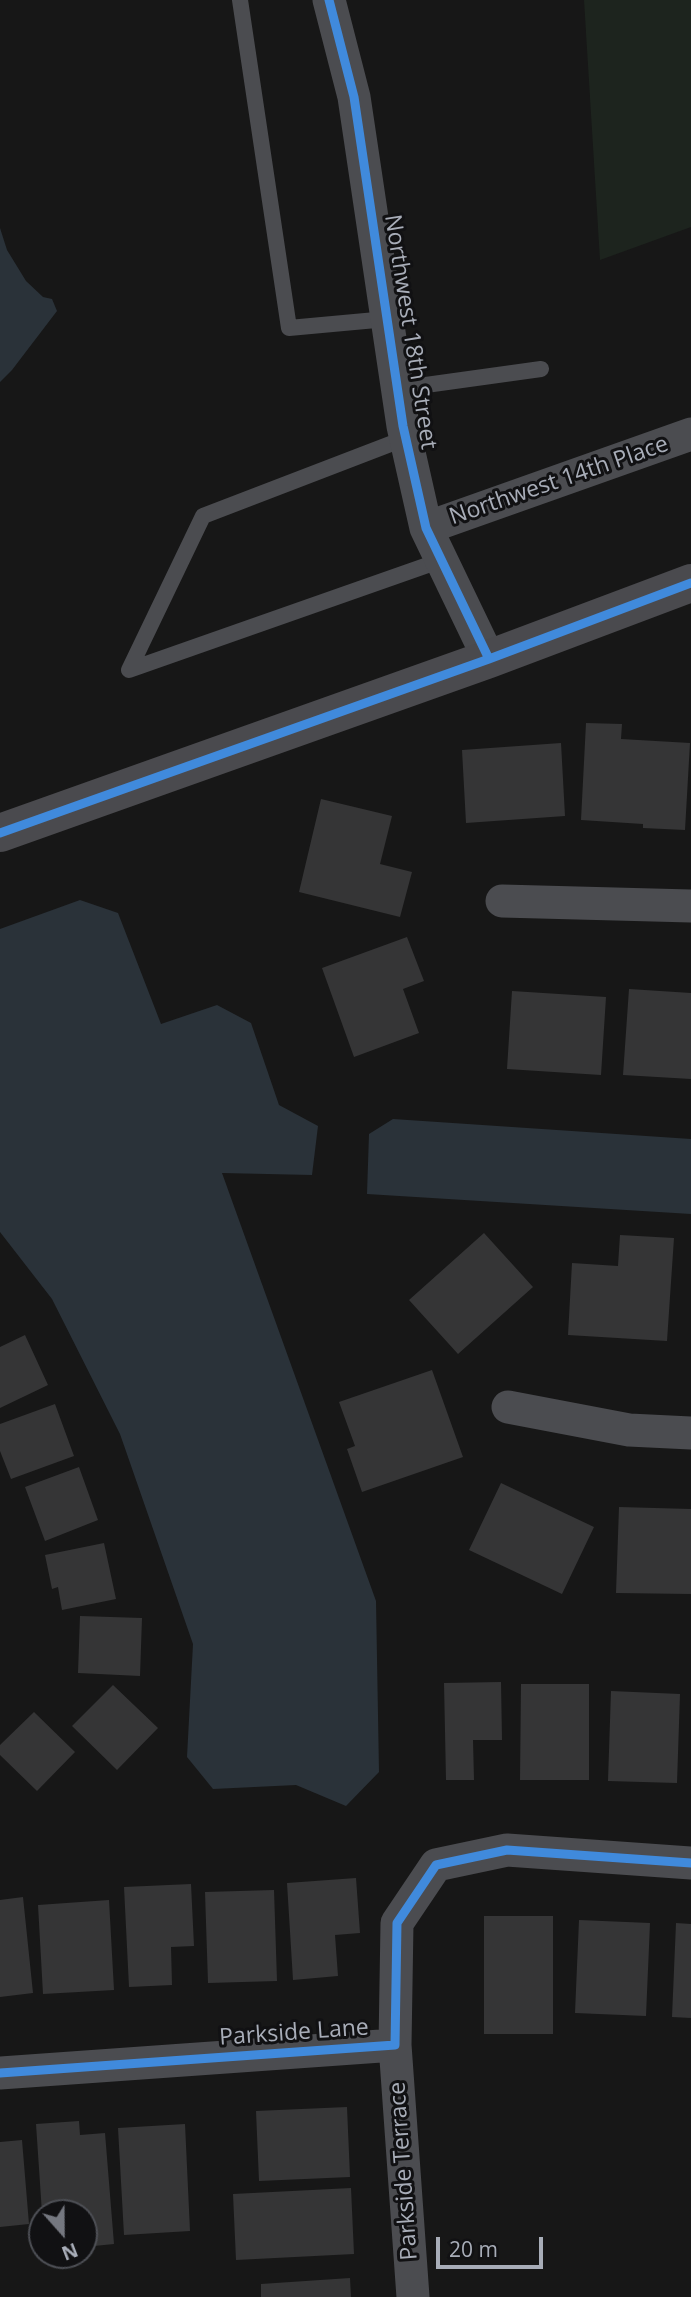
<!DOCTYPE html>
<html>
<head>
<meta charset="utf-8">
<style>
	body { margin:0 }
	#map { position:relative; width:691px; height:2297px; overflow:hidden; background:#171717; font-family:"Open Sans",sans-serif }
	canvas { display:block }
	.north { position:absolute; left:28px; top:2199px; width:70px; height:70px; box-sizing:border-box; background:#111113; border:2px solid #4d4f55; border-radius:50%; rotate:159deg; font-size:19px; font-weight:700; line-height:28px; text-align:center; color:#a8adb8 }
	.north::after { content:''; display:block; margin:auto; width:24px; height:32px; background:#757880; clip-path:polygon(50% 0,100% 100%,50% 72%,0 100%) }
	.scale { position:absolute; left:436px; top:2237px; width:107px; height:32px; box-sizing:border-box; border:4px solid #a8adb8; border-top:0; padding-left:9px; font-size:21px; line-height:24px; white-space:nowrap; color:#a8adb8; -webkit-text-stroke:5px #111113; paint-order:stroke }
</style>
</head>
<body>
<div id="map">
<canvas width="691" height="2297"></canvas>
<div class="north">N</div>
<div class="scale">20 m</div>
</div>
<script>
const ctx = document.querySelector('canvas').getContext('2d');
ctx.lineJoin = 'round';
function paint(path, color) {
  ctx.fillStyle = color;
  ctx.fill(path, 'evenodd');
}
function shape(rows) {
  const path = new Path2D();
  for (const r of rows) {
    path.moveTo(r[0], r[1]);
    for (let i = 2; i < r.length; i += 2) path.lineTo(r[i], r[i + 1]);
  }
  return path;
}
function strokePath(path, color, width, dash) {
  ctx.strokeStyle = color;
  ctx.lineWidth = width;
  ctx.lineCap = dash ? 'butt' : 'round';
  ctx.setLineDash(dash || []);
  ctx.stroke(path);
}
function label(font, color, halo, rows, align = 'center') {
  ctx.font = font + ' "Open Sans",sans-serif';
  ctx.lineWidth = 6;
  ctx.setLineDash([]);
  ctx.textBaseline = 'middle';
  ctx.strokeStyle = halo;
  ctx.fillStyle = color;
  for (const [text, x, y, turn = 0] of rows) {
    ctx.save();
    ctx.translate(x, y);
    ctx.rotate((+turn || 0) * Math.PI / 180);
    ctx.textAlign = isNaN(turn) ? turn : align;
    if (halo) ctx.strokeText(text, 0, 0);
    ctx.fillText(text, 0, 0);
    ctx.restore();
  }
}
paint(shape([
	[584,0,691,0,691,227,600,260]
]), '#1d241e');
paint(shape([
	[0,228,7,250,26,281,43,297,52,299,57,311,12,370,0,382],
	[80,900,118,913,161,1024,217,1005,251,1023,279,1105,318,1126,312,1175,222,1173,376,1601,379,1772,346,1806,296,1785,213,1789,187,1757,193,1644,120,1434,52,1299,0,1232,0,929],
	[393,1119,691,1139,691,1214,367,1194,369,1134]
]), '#2a3239');
paint(shape([
	[586,723,622,724,621,739,690,743,685,830,643,828,643,824,581,820],
	[561,743,565,816,466,823,462,750],
	[321,799,392,816,380,864,412,872,400,917,299,892],
	[407,937,424,981,403,989,419,1033,354,1057,322,968],
	[629,989,691,993,691,1079,623,1075],
	[512,991,606,997,601,1075,507,1069],
	[484,1233,533,1287,458,1354,409,1300],
	[620,1235,674,1238,667,1341,568,1335,572,1263,618,1266],
	[25,1335,48,1385,0,1408,0,1347],
	[432,1370,463,1457,362,1492,347,1449,355,1446,339,1402],
	[55,1404,74,1456,11,1479,0,1451,0,1424],
	[79,1467,98,1520,45,1541,25,1487],
	[501,1483,594,1527,562,1594,469,1550],
	[619,1507,691,1509,691,1594,616,1593],
	[104,1543,116,1599,62,1610,58,1587,52,1589,45,1555],
	[80,1616,142,1618,140,1676,78,1673],
	[501,1682,502,1740,473,1740,474,1780,446,1780,444,1683],
	[521,1684,589,1684,589,1780,520,1780],
	[113,1685,158,1728,117,1770,72,1726],
	[611,1691,680,1694,677,1783,608,1781],
	[34,1712,75,1752,37,1791,0,1755,0,1745],
	[356,1878,360,1933,335,1935,338,1976,293,1980,287,1883],
	[191,1884,194,1946,171,1947,172,1985,129,1987,124,1887],
	[274,1890,277,1981,208,1983,205,1892],
	[23,1897,33,1993,0,1997,0,1900],
	[109,1900,114,1990,43,1994,38,1905],
	[484,1916,553,1916,553,2034,484,2034],
	[579,1920,650,1923,646,2016,575,2013],
	[676,1923,691,1924,691,2018,672,2017],
	[347,2107,350,2177,259,2181,256,2111],
	[79,2121,80,2135,105,2133,114,2244,84,2247,84,2213,42,2213,36,2124],
	[185,2124,190,2231,124,2235,118,2128],
	[22,2140,29,2224,0,2227,0,2142],
	[351,2188,354,2254,236,2260,233,2194],
	[350,2278,351,2297,261,2297,261,2284]
]), '#353536');
strokePath(shape([
	[240,0,289,328,387,319],
	[397,389,541,369],
	[406,438,203,516,129,670,442,560]
]), '#4b4c50', 16);
strokePath(shape([
	[329,0,354,97,403,426,426,528,489,659],
	[426,528,691,434],
	[502,901,691,906],
	[508,1407,629,1430,691,1433],
	[395,2045,413,2297],
	[0,2073,395,2045,397,1923,436,1865,507,1850,691,1863]
]), '#4b4c50', 33);
strokePath(shape([
	[0,833,489,659,691,583]
]), '#4a4a4e', 38);
strokePath(shape([
	[329,0,354,97,403,426,426,528,489,659],
	[0,833,489,659,691,583],
	[0,2073,395,2045,397,1923,436,1865,507,1850,691,1863]
]), '#408adc', 9);
label('23px', '#a8adb8', '#111113', [
	["Northwest 18th Street",410,332,81],
	["Northwest 14th Place",559,481,-19],
	["Parkside Lane",294,2033,-4],
	["Parkside Terrace",404,2171,-94]
]);
</script>
</body>
</html>
